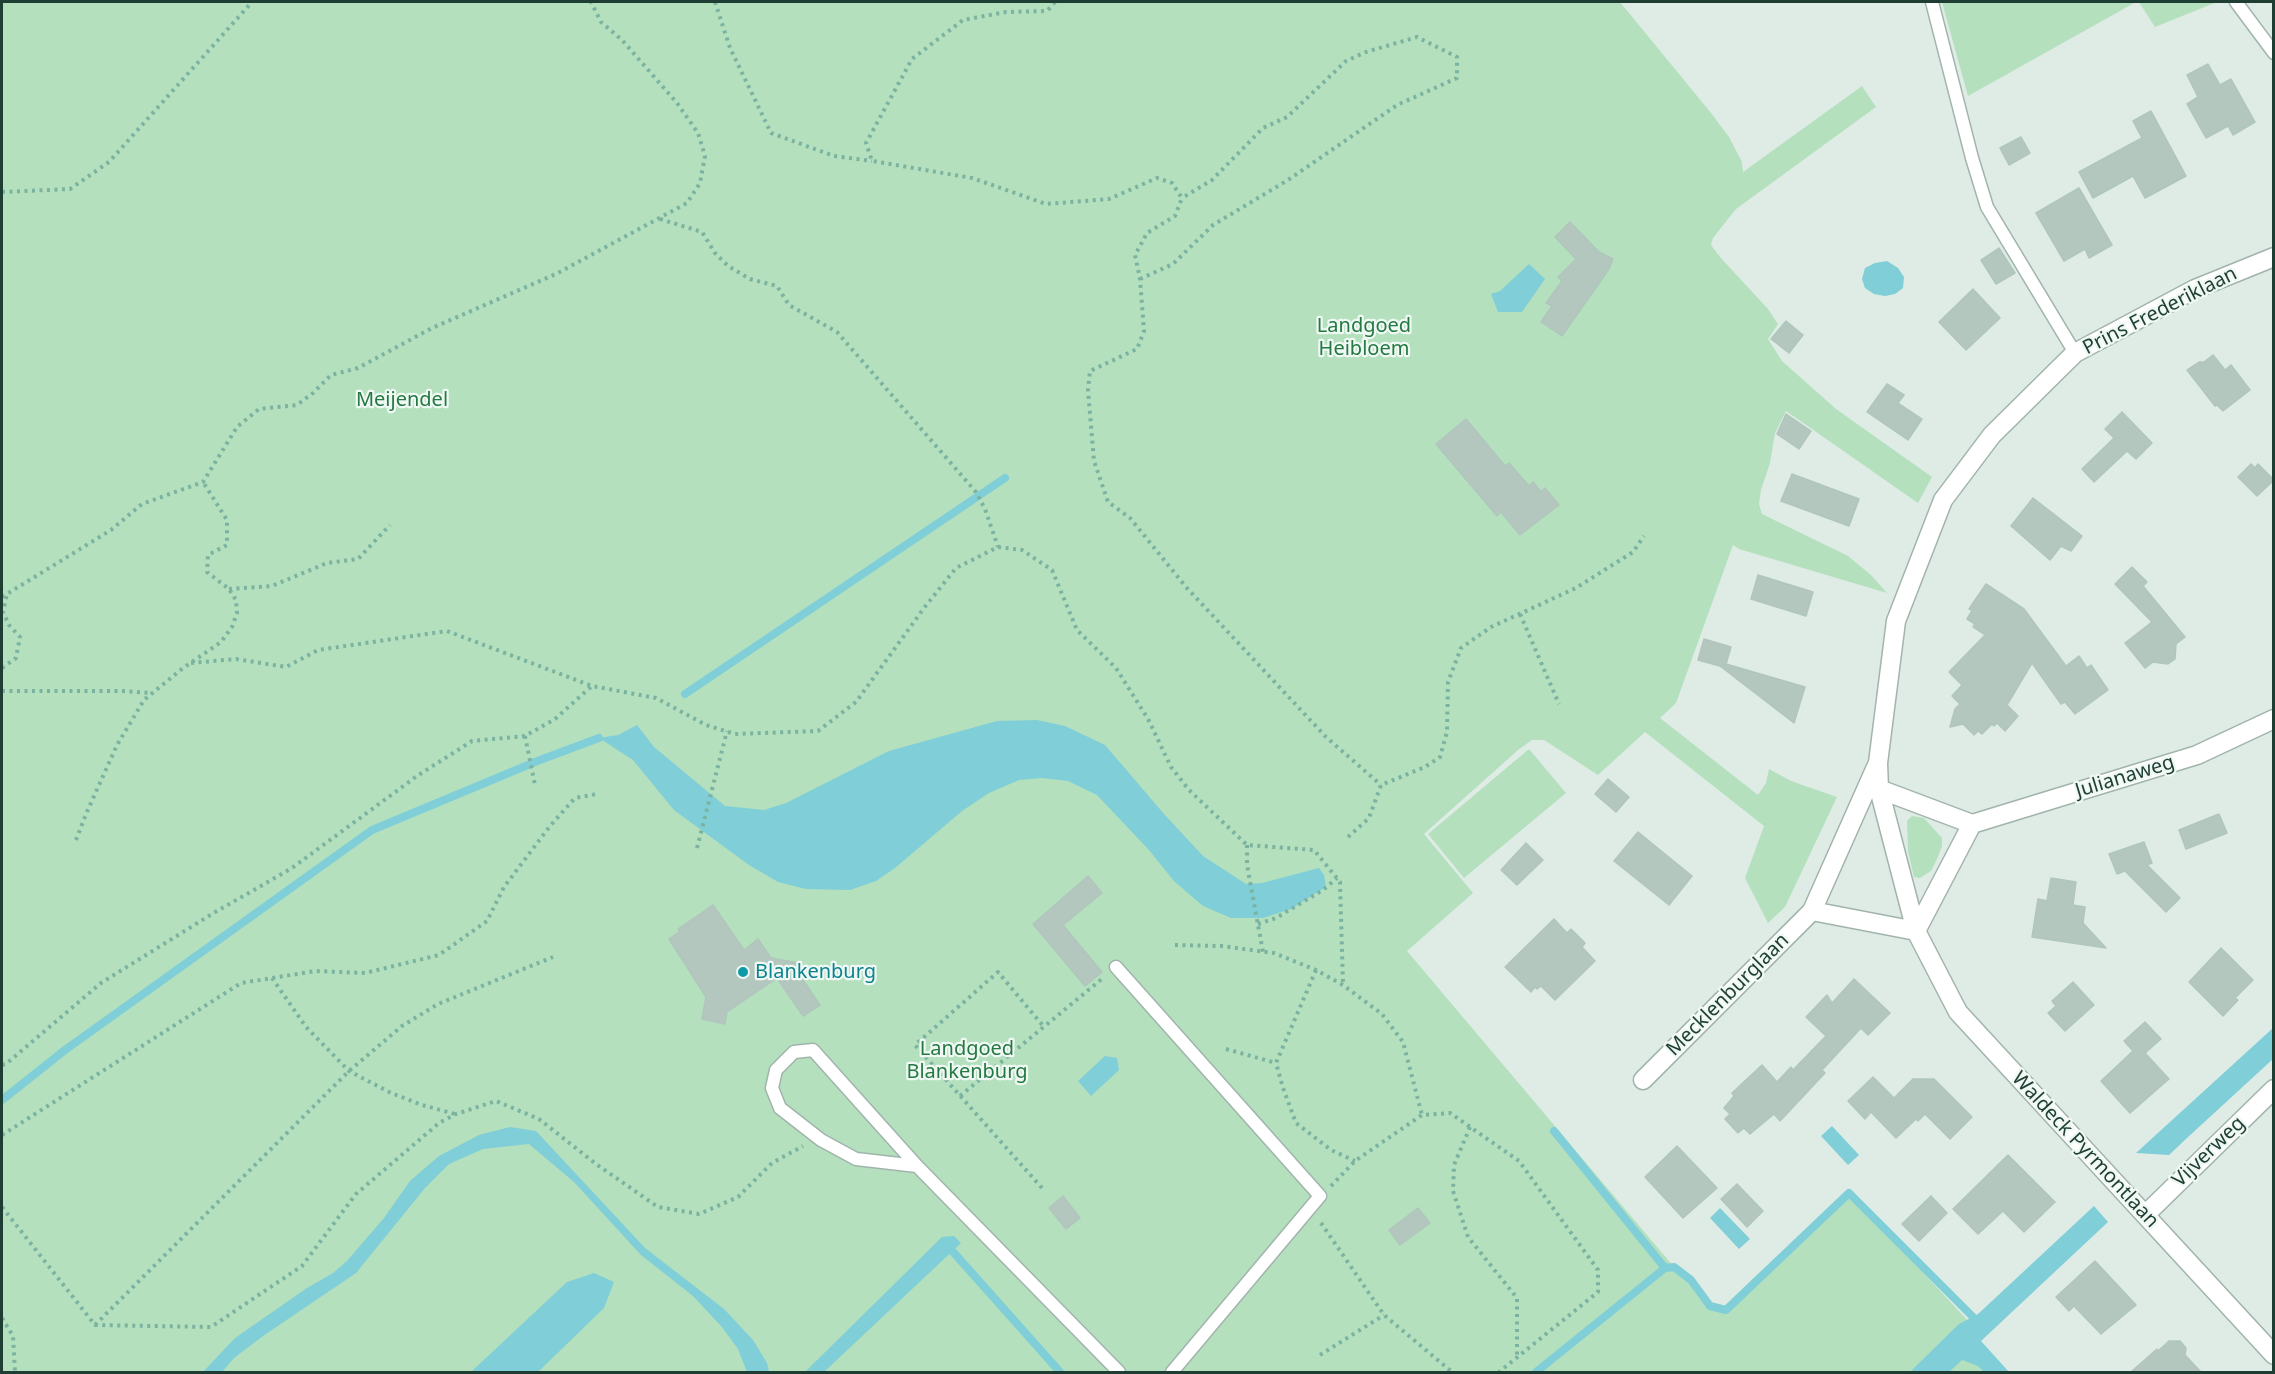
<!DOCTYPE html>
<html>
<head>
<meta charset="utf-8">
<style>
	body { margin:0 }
	#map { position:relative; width:2275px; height:1374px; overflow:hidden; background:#deece5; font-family:"Noto Sans",sans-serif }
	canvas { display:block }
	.frame { position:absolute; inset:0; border:3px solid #1e3e34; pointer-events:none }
</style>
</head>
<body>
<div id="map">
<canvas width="2275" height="1374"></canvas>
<div class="frame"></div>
</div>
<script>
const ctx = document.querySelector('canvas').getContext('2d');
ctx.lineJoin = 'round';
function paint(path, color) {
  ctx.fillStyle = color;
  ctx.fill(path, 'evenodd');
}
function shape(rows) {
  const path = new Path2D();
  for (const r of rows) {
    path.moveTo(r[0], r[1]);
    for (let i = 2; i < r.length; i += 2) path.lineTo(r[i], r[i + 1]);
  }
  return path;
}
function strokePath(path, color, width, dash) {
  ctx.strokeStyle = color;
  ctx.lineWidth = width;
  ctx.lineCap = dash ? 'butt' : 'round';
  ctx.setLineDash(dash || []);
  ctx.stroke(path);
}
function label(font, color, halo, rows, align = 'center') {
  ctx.font = font + ' "Noto Sans",sans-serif';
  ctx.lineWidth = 4.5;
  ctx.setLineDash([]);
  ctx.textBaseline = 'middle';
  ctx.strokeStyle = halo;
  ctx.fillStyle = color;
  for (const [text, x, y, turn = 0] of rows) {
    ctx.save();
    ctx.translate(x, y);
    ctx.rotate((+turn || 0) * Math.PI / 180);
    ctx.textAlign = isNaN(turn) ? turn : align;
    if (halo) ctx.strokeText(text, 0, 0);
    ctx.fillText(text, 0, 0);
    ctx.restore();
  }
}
paint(shape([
	[2,2,1620,2,1711,113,1729,137,1742,162,1743,172,1862,86,1876,107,1736,209,1713,238,1711,245,1720,257,1768,309,1778,324,1768,339,1782,361,1836,409,1932,477,1918,503,1786,411,1775,433,1770,463,1761,490,1759,504,1762,514,1848,556,1871,575,1887,593,1739,549,1733,545,1676,703,1660,718,1758,795,1766,783,1769,769,1791,781,1837,797,1785,907,1768,923,1745,878,1764,826,1645,732,1598,775,1544,740,1532,740,1518,750,1424,834,1473,893,1407,951,1674,1267,1691,1280,1710,1306,1726,1310,1849,1193,1970,1323,1997,1372,2,1372],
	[1942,2,2136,2,1968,96],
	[2139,2,2217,2,2155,27],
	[1529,749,1566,793,1464,878,1428,834],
	[1912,816,1924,818,1942,838,1942,846,1937,859,1931,871,1920,878,1914,877,1908,851,1907,821]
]), '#b4e0be');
paint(shape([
	[1887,261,1898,268,1904,277,1903,288,1895,294,1885,296,1874,294,1865,288,1862,279,1865,268,1875,263],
	[1529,264,1545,279,1522,312,1498,312,1491,294,1500,291],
	[1037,720,1065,726,1105,745,1164,814,1203,856,1246,884,1262,883,1319,868,1324,875,1326,887,1291,909,1263,918,1231,918,1203,906,1174,881,1149,850,1097,795,1068,781,1042,778,1019,780,989,793,962,811,895,868,876,881,850,890,806,889,778,882,749,865,674,810,633,760,599,738,618,735,637,725,654,747,725,806,764,810,786,803,889,751,997,721],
	[2273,1028,2273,1059,2187,1138,2169,1155,2136,1153],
	[1105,1056,1117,1058,1119,1070,1091,1096,1078,1081],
	[1832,1126,1859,1155,1848,1165,1821,1136],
	[510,1127,536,1131,645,1248,724,1309,753,1340,767,1363,769,1372,747,1372,738,1349,722,1327,693,1296,641,1255,574,1182,529,1144,483,1149,449,1164,425,1188,356,1273,263,1336,234,1358,222,1372,203,1372,235,1338,307,1288,333,1273,347,1261,384,1218,410,1181,439,1156,479,1135],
	[2094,1206,2108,1222,1981,1341,2009,1372,1984,1372,1978,1366,1962,1360,1949,1372,1910,1372,1959,1324,1978,1314],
	[1720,1208,1750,1239,1739,1249,1710,1218],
	[954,1236,961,1243,824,1372,805,1372,942,1237],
	[594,1273,614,1282,604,1308,538,1372,471,1372,567,1282]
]), '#7fced8');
strokePath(shape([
	[685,694,1005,478],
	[2,1100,65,1050,372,830,540,760,599,738],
	[1554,1131,1665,1268],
	[946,1244,1060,1372],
	[1536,1372,1665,1268,1674,1267,1691,1280,1710,1306,1726,1310,1849,1193,1974,1318]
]), '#7fced8', 8);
const building = shape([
	[2208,64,2220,85,2231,79,2255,122,2233,135,2228,126,2206,138,2187,104,2198,97,2187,75,2208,64],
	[2151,111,2186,176,2145,198,2133,176,2093,198,2079,172,2142,138,2133,121,2151,111],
	[2021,137,2030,153,2009,165,2000,148,2021,137],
	[2079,188,2112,245,2089,258,2085,249,2064,261,2036,213,2079,188],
	[1570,222,1599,252,1613,259,1609,269,1562,336,1541,322,1552,306,1546,303,1562,281,1558,277,1576,259,1555,237,1570,222],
	[1999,248,2015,273,1996,284,1981,260,1999,248],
	[1973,289,2000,318,1966,350,1939,322,1973,289],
	[1786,321,1803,335,1789,353,1771,339,1786,321],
	[2213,355,2225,370,2231,365,2250,390,2223,411,2217,405,2215,406,2187,370,2199,362,2204,362,2213,355],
	[1887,384,1904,395,1898,403,1922,419,1908,440,1867,412,1887,384],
	[2122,412,2152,443,2136,459,2127,451,2094,482,2082,469,2114,438,2105,429,2122,412],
	[1786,414,1811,431,1799,449,1777,434,1786,414],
	[1466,419,1505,466,1509,463,1529,486,1533,482,1541,492,1545,488,1559,505,1520,535,1501,512,1497,516,1436,444,1466,419],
	[2251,464,2255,468,2258,464,2274,480,2257,496,2238,477,2251,464],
	[1792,474,1859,499,1849,526,1781,501,1792,474],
	[2033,498,2082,536,2071,551,2061,546,2050,560,2011,526,2033,498],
	[2132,567,2147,582,2143,586,2185,637,2176,644,2175,659,2168,664,2153,662,2145,668,2125,643,2152,622,2115,584,2132,567],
	[1758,575,1813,592,1806,616,1751,599,1758,575],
	[1986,584,2024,609,2066,666,2079,656,2087,668,2091,665,2108,690,2075,714,2065,702,2061,704,2032,663,2007,705,2018,716,2005,731,1997,723,1994,726,1992,724,1982,734,1978,731,1974,735,1963,724,1950,727,1955,709,1960,704,1952,696,1962,685,1949,672,1985,635,1973,627,1975,624,1967,619,1972,611,1969,609,1986,584],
	[1704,639,1731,647,1726,664,1805,687,1794,723,1720,666,1698,660,1704,639],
	[1608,779,1629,797,1616,812,1595,794,1608,779],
	[2219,814,2227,833,2186,849,2179,830,2219,814],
	[1638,832,1692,876,1669,905,1614,861,1638,832],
	[2144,842,2152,863,2147,865,2180,898,2166,912,2125,871,2117,874,2109,854,2144,842],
	[1526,843,1543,860,1517,885,1501,870,1526,843],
	[1088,876,1102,893,1063,925,1102,972,1085,986,1033,924,1088,876],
	[2051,878,2076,882,2073,905,2085,907,2083,923,2106,948,2032,937,2038,899,2047,901,2051,878],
	[713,905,744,950,758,939,771,958,799,963,794,967,820,1005,803,1016,777,978,727,1012,725,1024,702,1019,706,997,669,939,680,932,678,929,713,905],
	[1554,919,1567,933,1571,929,1585,943,1582,947,1595,961,1555,1000,1541,986,1537,989,1535,987,1531,992,1505,967,1554,919],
	[2221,948,2253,980,2235,998,2238,1000,2223,1016,2189,982,2221,948],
	[1854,979,1890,1013,1868,1035,1861,1028,1822,1070,1825,1073,1780,1121,1774,1114,1750,1134,1744,1128,1738,1133,1725,1119,1730,1114,1724,1108,1734,1096,1732,1093,1762,1065,1777,1082,1791,1067,1793,1070,1826,1036,1806,1017,1827,995,1832,1003,1854,979],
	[2073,982,2094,1005,2065,1031,2048,1013,2056,1006,2052,1001,2073,982],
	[2145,1022,2161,1039,2145,1053,2169,1079,2130,1113,2101,1081,2133,1051,2124,1041,2145,1022],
	[1873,1077,1894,1098,1913,1079,1934,1079,1972,1117,1950,1139,1925,1114,1918,1121,1916,1119,1896,1138,1871,1112,1865,1119,1848,1101,1873,1077],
	[1677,1146,1717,1188,1683,1218,1645,1177,1677,1146],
	[2008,1155,2055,1202,2024,1232,2003,1211,1978,1234,1953,1209,2008,1155],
	[1737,1184,1763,1211,1747,1227,1721,1199,1737,1184],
	[1063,1196,1080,1218,1066,1229,1049,1208,1063,1196],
	[1931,1196,1947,1213,1919,1241,1902,1224,1931,1196],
	[1418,1208,1430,1223,1400,1245,1389,1230,1418,1208],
	[2095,1261,2136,1305,2101,1334,2074,1306,2069,1311,2056,1297,2095,1261],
	[2169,1341,2180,1341,2186,1348,2185,1355,2201,1372,2131,1372,2157,1349,2158,1351,2169,1341]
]);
paint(building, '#b3c7be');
strokePath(building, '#b0c6bc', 1.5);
const service = shape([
	[1932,2,1972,158,1987,207,2075,353],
	[2236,2,2274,53],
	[1116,967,1320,1196,1172,1372],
	[917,1166,856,1159,821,1140,780,1108,772,1088,776,1070,794,1052,813,1050,917,1166,1119,1372]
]);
const minor = shape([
	[2274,257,2195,289,2075,353,1992,435,1943,500,1896,621,1878,763,1879,789,1916,931,1958,1012,2274,1355],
	[1879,789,1972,824,2197,755,2274,719],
	[1812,911,1916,931],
	[1916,931,1972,824],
	[1643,1080,1812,911,1877,765],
	[2145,1215,2274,1089]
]);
strokePath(service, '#a1b4ac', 15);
strokePath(minor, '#a1b4ac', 21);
strokePath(shape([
	[715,2,730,48,771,133,834,156,872,161],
	[1055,2,1047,11,1006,12,963,20,912,59,866,143,872,161,972,178,1046,204,1109,199,1157,178,1172,183,1182,198,1175,216,1147,233,1135,255,1140,279,1144,331,1137,349,1090,371,1088,390,1094,461,1108,502,1130,518,1186,587,1326,737,1381,785],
	[2,192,70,189,109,162,252,2],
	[660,219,702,232,715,253,728,266,750,279,777,286,789,305,837,332,976,492,985,509,998,547],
	[1140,279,1173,264,1213,225,1288,180,1397,105,1457,78,1457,57,1417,37,1366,52,1346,61,1287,117,1263,128,1212,180,1182,198],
	[229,589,272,586,327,563,358,559,390,525],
	[2,597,111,530,142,504,203,482,237,427,259,409,297,405,313,393,331,375,358,368,432,328,556,274,687,203,700,183,705,156,698,133,677,103,622,40,601,22,591,2],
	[1520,614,1559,704],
	[191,663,236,659,286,667,318,650,447,631,592,686,656,698,706,725,735,734,818,731,856,702,924,608,956,568,998,547,1022,550,1052,570,1077,630,1116,668,1148,719,1171,767,1189,790,1247,845,1314,850,1340,882,1343,985],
	[2,668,16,658,20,637,9,625,3,612,7,594],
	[2,691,122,691,151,693],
	[525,736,535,785],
	[1348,837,1369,818,1381,785,1425,767,1440,757,1447,732,1448,682,1461,648,1491,627,1576,588,1633,552,1644,536],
	[76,840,86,814,117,745,144,700,183,668,221,642,232,627,237,613,236,600,229,589,207,572,208,555,227,545,227,520,203,482],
	[1247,845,1247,865,1263,952],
	[697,848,727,731],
	[1258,924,1276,918,1323,890,1337,878],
	[1175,945,1221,946,1274,953,1316,970,1343,985,1382,1014,1403,1042,1422,1115],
	[1316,970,1276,1063,1283,1088,1296,1123,1331,1150,1355,1161],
	[272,978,306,1027,349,1071,391,1093,422,1105,455,1114],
	[1226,1049,1276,1063],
	[2,1065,6,1064,101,983,212,914,292,868,417,776,472,741,525,736,555,719,592,686],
	[960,1096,1103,978],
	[1470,1127,1454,1165,1453,1191,1468,1237,1517,1298,1517,1356],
	[2,1135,241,983,316,971,365,973,439,955,487,921,504,887,550,826,575,798,597,794],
	[1331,1186,1355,1161,1422,1115,1450,1113,1519,1161,1598,1270,1598,1292,1499,1372],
	[1042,1188,915,1045,998,972,1044,1027],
	[2,1207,95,1325,211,1327,302,1266,356,1194,439,1123,456,1114,496,1101,539,1119,596,1164,658,1207,699,1214,738,1197,772,1163,803,1146],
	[1321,1223,1384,1315,1452,1372],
	[2,1318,13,1336,15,1372],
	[95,1325,349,1071,402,1026,438,1004,553,957],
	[1320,1355,1384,1315]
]), '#7bb3a0', 4, [3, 4.5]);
strokePath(service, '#fff', 12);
strokePath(minor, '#fff', 18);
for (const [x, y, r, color] of [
	[743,972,6,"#0f9aa8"]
]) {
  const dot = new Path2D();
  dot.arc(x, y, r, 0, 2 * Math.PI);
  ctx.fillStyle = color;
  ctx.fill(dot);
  strokePath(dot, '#eff8f3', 2);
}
label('20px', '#1e3e34', '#eff8f3', [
	["Prins Frederiklaan",2160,311,-27],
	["Julianaweg",2125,777,-17],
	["Mecklenburglaan",1728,995,-45],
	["Waldeck Pyrmontlaan",2085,1150,47],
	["Vijverweg",2209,1152,-44]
]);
label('20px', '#237941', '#eff8f3', [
	["Landgoed",1364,326],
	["Heibloem",1364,349],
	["Meijendel",402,400],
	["Landgoed",967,1049],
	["Blankenburg",967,1072]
]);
label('20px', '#0d838f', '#eff8f3', [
	["Blankenburg",755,972]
], 'left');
</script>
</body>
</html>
